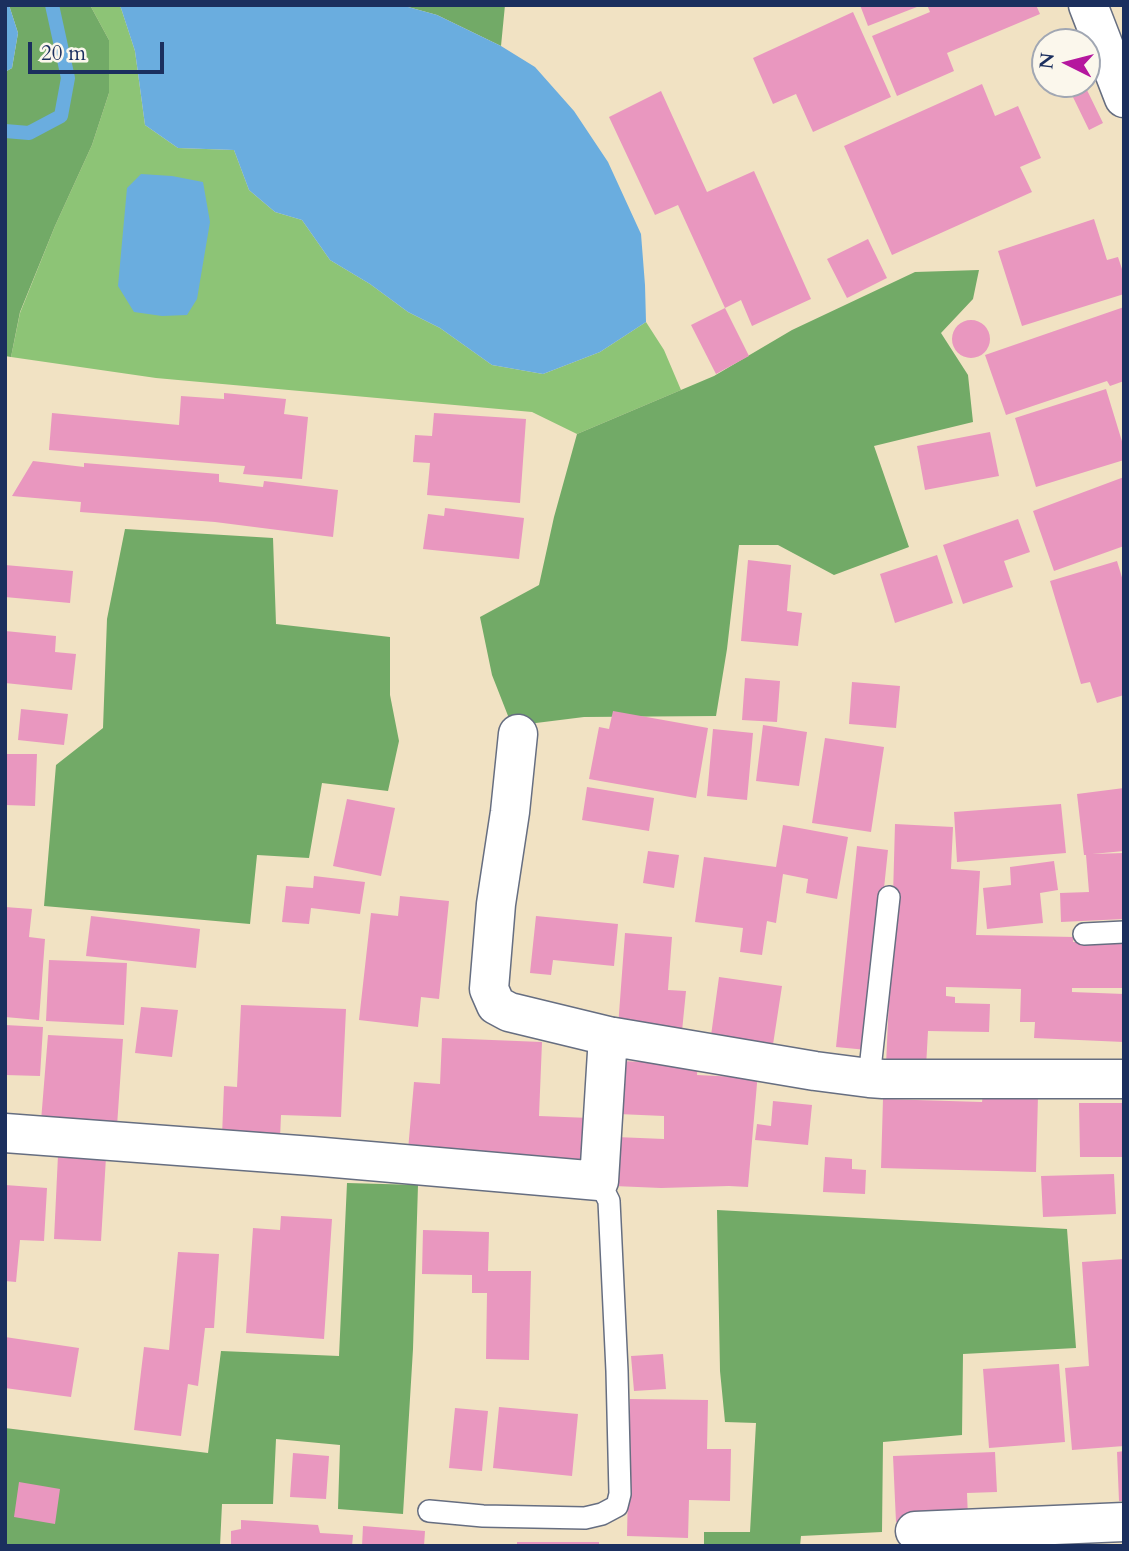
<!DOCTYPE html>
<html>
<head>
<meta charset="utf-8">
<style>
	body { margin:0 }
	#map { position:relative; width:1129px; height:1551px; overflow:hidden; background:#f1e2c3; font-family:Cardo,serif }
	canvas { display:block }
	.frame { position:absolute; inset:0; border:7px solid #1b2f5e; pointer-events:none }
	.north { position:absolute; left:1031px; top:28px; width:70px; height:70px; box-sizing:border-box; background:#fbf7ec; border:2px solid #a1a7b3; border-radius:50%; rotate:276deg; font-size:19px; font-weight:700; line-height:28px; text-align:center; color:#1b2f5e }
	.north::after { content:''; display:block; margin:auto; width:24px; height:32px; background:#b5179e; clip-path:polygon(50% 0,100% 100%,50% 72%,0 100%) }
	.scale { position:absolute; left:28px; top:42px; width:136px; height:32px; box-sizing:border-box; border:4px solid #1b2f5e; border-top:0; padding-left:9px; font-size:21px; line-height:24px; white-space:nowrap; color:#1b2f5e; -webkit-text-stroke:5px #fbf7ec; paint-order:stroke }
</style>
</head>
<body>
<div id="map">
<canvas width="1129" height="1551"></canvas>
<div class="frame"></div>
<div class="north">N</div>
<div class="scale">20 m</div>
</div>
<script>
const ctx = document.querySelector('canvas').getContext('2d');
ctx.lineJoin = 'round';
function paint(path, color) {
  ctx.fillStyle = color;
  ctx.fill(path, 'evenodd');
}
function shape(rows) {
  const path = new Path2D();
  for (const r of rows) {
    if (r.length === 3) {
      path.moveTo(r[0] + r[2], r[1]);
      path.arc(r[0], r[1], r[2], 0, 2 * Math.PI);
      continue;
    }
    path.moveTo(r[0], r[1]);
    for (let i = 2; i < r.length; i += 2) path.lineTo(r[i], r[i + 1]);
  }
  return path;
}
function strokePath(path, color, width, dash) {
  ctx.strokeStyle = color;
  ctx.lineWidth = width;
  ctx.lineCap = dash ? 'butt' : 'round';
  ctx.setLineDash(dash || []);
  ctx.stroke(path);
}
paint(shape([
	[90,5,120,5,135,51,145,125,178,148,234,150,249,190,275,212,302,220,330,260,370,284,408,312,440,328,492,365,543,374,600,352,646,322,664,350,681,390,577,434,532,412,156,378,11,357,20,313,55,226,92,145,109,93,109,40]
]), '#8dc476');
paint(shape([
	[9,5,90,5,109,40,109,93,92,145,55,226,20,312,11,357,5,356,5,72,12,68,18,33],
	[401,5,505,5,501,46,437,15],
	[979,270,973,299,941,333,968,375,973,422,874,446,909,547,834,575,778,545,739,545,727,649,716,716,584,717,512,726,492,675,480,617,539,585,554,517,577,434,714,376,792,330,915,272],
	[125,529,273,538,276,624,390,637,390,695,399,741,388,791,322,783,309,858,257,855,250,924,44,906,56,765,103,728,107,619],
	[347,1183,418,1185,413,1349,403,1514,338,1509,340,1445,276,1439,273,1504,222,1504,220,1546,5,1546,5,1428,208,1453,221,1351,339,1356],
	[717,1210,1067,1229,1076,1348,963,1354,962,1435,883,1442,882,1532,801,1536,800,1546,704,1546,704,1532,750,1532,756,1423,725,1422,720,1371]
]), '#72aa67');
paint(shape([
	[5,5,9,5,18,33,12,68,5,72],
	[120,5,401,5,437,15,501,46,535,67,574,111,608,162,641,234,645,285,646,322,600,352,543,374,492,365,440,328,408,312,370,284,330,260,302,220,275,212,249,190,234,150,178,148,145,125,135,51],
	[141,174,172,176,203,182,210,222,197,299,187,315,162,316,134,312,118,286,127,188]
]), '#6aaddf');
strokePath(shape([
	[5,131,29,133,61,116,68,78,52,5]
]), '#6aaddf', 14);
paint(shape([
	[860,5,922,5,868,26],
	[927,5,1036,5,1040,14,947,53,954,71,897,96,872,36,930,12],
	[853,12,891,97,813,132,796,94,773,104,753,58],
	[982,84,995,116,1018,106,1041,158,1020,167,1032,192,892,255,844,146],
	[1085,86,1103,123,1089,130,1071,93],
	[661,91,707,192,754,171,811,299,752,326,741,300,725,308,749,356,716,374,691,325,725,308,678,205,655,215,609,117],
	[1094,219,1107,260,1118,257,1124,275,1124,294,1022,326,998,251],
	[868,239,887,278,847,298,827,259],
	[1124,307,1124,381,1110,386,1107,381,1006,415,985,355],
	[971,339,19],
	[1106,389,1124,448,1124,460,1036,487,1015,418],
	[224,393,286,399,284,414,308,417,302,479,243,474,245,466,49,450,52,413,179,425,181,396,224,399],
	[434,413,526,419,520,503,427,495,430,463,413,462,415,435,432,436],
	[990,432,999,476,925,490,917,446],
	[33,461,84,467,84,463,219,474,219,482,263,487,264,481,338,490,333,537,215,522,80,512,81,502,12,496],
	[1124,477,1124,546,1054,571,1033,511],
	[445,508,524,518,519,559,423,549,428,514,444,516],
	[1018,519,1030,552,1004,561,1013,587,963,604,943,545],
	[937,555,953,603,895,623,880,574],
	[748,560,791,565,787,611,802,613,798,646,741,641],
	[1117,561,1124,584,1124,695,1097,703,1090,682,1081,684,1050,581],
	[5,565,73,571,70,603,5,597],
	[5,631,56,636,55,652,76,654,72,690,5,683],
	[745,678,780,681,777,722,742,720],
	[852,682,900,686,896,728,849,724],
	[21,709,68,714,64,745,18,740],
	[613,711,708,728,696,798,589,779,599,727,609,729],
	[763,725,807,732,799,786,756,781],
	[713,729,753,733,747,800,707,796],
	[825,738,884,747,871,832,812,823],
	[5,754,37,754,35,806,5,805],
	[587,787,654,798,649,831,582,820],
	[1124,788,1124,851,1092,854,1124,853,1124,919,1061,922,1060,893,1089,892,1086,855,1084,855,1077,794],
	[347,799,395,808,381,876,333,866],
	[1061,804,1066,853,957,862,954,812],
	[895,824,953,827,951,869,980,871,976,935,1074,937,1073,942,1124,942,1124,988,1072,988,1072,992,1124,994,1124,1042,1034,1038,1035,1022,1020,1022,1021,989,946,987,946,996,955,997,955,1003,990,1004,989,1032,928,1031,926,1067,886,1065,892,932],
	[783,825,848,837,837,899,806,893,808,879,783,874,776,923,767,921,762,955,740,952,743,928,695,922,704,857,776,867],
	[857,846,888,850,867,1050,836,1047],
	[648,851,679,855,674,888,643,883],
	[1054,861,1058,890,1040,893,1043,923,987,929,983,888,1011,885,1010,867],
	[314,876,365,882,360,914,311,908,309,924,282,922,286,886,313,888],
	[400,896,449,901,439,999,421,997,418,1027,359,1020,371,913,398,916],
	[5,907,32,909,29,937,45,939,39,1020,5,1017],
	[91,916,200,929,196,968,86,956],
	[536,916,618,924,614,966,553,960,551,975,530,973],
	[625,933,672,937,668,990,686,991,682,1031,618,1027],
	[49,960,127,963,124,1025,46,1021],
	[719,977,782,986,772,1051,710,1043],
	[241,1005,346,1009,341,1117,281,1115,280,1139,222,1136,224,1086,237,1087],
	[141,1007,178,1010,172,1057,135,1053],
	[5,1025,43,1027,40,1076,5,1075],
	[48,1035,123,1039,117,1126,41,1121],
	[442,1038,542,1042,539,1116,590,1118,587,1165,408,1150,414,1082,440,1084],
	[619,1061,698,1064,697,1075,738,1077,758,1072,748,1187,729,1186,661,1188,614,1186,616,1137,664,1139,664,1116,618,1114],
	[983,1094,1038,1096,1036,1172,881,1168,883,1099,982,1102],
	[773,1101,812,1105,808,1145,755,1140,757,1124,771,1126],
	[1079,1103,1124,1103,1124,1157,1080,1157],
	[58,1155,106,1157,101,1241,54,1239],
	[825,1157,852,1159,852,1169,866,1170,865,1194,823,1192],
	[1114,1174,1116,1214,1043,1217,1041,1176],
	[5,1185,47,1188,44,1241,20,1240,16,1282,5,1281],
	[281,1216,332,1219,324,1339,246,1333,253,1228,280,1230],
	[423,1230,489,1232,488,1271,531,1271,529,1360,486,1359,487,1293,472,1293,472,1275,422,1274],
	[178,1252,219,1254,214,1328,205,1328,198,1386,188,1384,181,1436,134,1430,144,1347,169,1350],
	[1124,1259,1124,1446,1072,1450,1065,1368,1089,1366,1082,1262],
	[5,1337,79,1348,71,1397,5,1388],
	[663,1354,666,1389,634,1391,631,1356],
	[1059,1364,1065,1442,989,1448,983,1369],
	[630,1399,708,1400,707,1449,731,1449,730,1501,689,1500,688,1538,627,1536],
	[499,1407,578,1414,572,1476,493,1468],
	[455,1408,488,1411,482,1471,449,1468],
	[1124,1451,1124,1501,1119,1501,1117,1452],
	[995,1452,997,1492,967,1493,968,1518,896,1522,893,1456],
	[293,1453,329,1456,326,1499,290,1497],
	[19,1482,60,1489,55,1524,14,1517],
	[241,1520,318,1525,320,1533,353,1535,352,1546,231,1546,231,1531,241,1529],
	[363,1526,425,1531,424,1546,362,1546],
	[517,1542,599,1542,599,1546,517,1546]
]), '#e997bf');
const service = shape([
	[1084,934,1124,932],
	[869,1078,889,897],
	[429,1511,483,1516,585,1518,602,1514,617,1506,620,1494,617,1371,609,1201,599,1181]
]);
const minor = shape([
	[518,734,510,812,496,904,489,989,496,1005,509,1012,608,1036,815,1071,869,1078,883,1079,1124,1079],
	[5,1133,312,1156,599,1181,608,1036],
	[915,1531,1124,1522]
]);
const tertiary = shape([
	[1088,5,1124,98]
]);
strokePath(service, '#666e81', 24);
strokePath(minor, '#666e81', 41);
strokePath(tertiary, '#666e81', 41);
strokePath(service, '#fff', 21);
strokePath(minor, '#fff', 38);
strokePath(tertiary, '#fff', 38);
</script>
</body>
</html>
